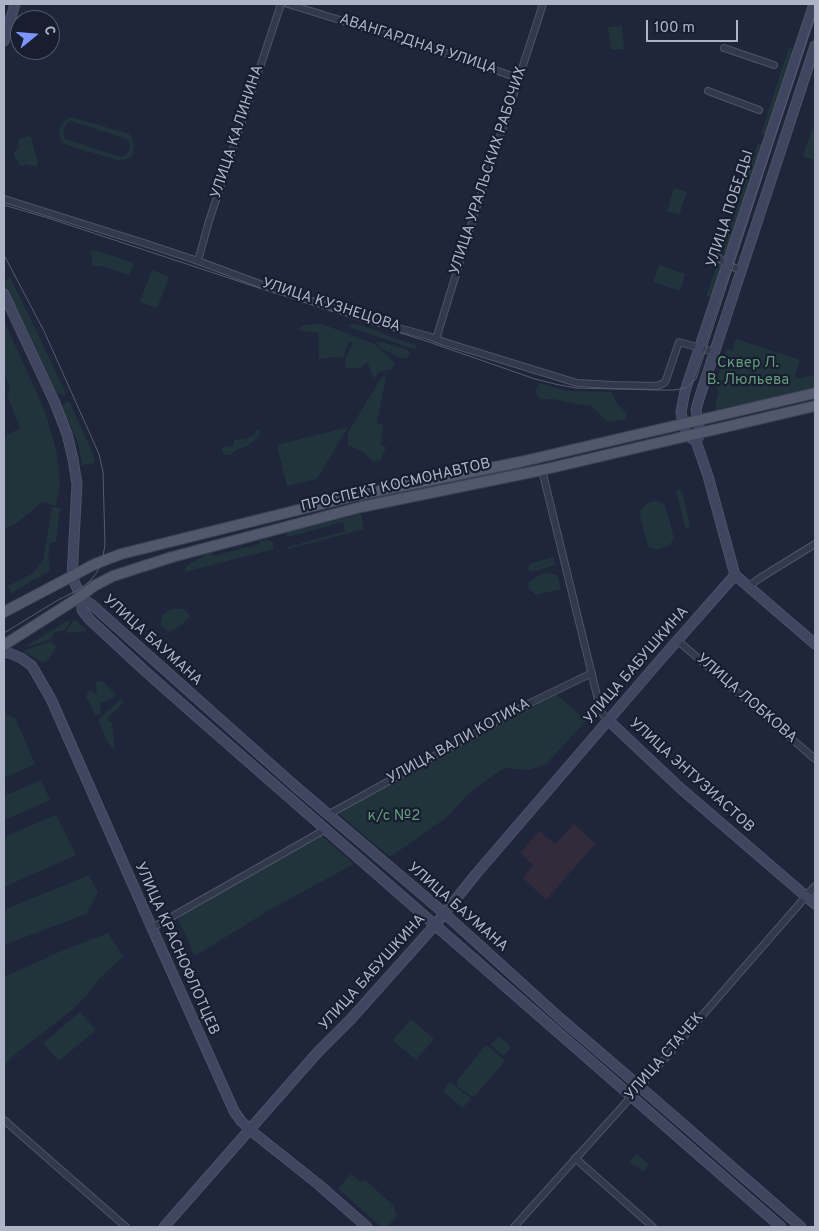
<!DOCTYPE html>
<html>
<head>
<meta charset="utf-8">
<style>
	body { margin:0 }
	#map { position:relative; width:819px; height:1231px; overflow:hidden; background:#1f263b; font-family:Overpass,sans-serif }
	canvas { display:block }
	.frame { position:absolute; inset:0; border:5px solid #aeb3c8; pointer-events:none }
	.north { position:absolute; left:10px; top:10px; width:50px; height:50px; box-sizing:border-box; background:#181e30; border:1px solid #545a6d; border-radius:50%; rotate:73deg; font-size:14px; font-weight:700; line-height:20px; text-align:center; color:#aeb3c8 }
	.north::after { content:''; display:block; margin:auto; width:18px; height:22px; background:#7b97ff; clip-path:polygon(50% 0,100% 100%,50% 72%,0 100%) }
	.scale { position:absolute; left:646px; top:20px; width:92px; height:22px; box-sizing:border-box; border:2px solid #aeb3c8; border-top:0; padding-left:6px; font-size:15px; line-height:18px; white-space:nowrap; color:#aeb3c8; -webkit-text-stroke:4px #181e30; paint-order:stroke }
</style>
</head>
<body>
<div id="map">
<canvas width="819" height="1231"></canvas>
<div class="frame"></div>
<div class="north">С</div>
<div class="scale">100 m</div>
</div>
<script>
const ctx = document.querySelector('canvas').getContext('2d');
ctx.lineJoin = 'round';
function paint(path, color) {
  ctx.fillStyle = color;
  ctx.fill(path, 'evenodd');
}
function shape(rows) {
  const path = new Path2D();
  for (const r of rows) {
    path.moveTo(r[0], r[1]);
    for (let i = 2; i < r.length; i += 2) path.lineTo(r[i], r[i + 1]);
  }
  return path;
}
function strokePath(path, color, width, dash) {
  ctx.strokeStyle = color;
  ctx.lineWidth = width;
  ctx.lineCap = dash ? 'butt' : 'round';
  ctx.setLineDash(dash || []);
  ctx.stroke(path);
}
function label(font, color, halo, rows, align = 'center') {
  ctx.font = font + ' Overpass,sans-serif';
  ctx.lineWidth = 4.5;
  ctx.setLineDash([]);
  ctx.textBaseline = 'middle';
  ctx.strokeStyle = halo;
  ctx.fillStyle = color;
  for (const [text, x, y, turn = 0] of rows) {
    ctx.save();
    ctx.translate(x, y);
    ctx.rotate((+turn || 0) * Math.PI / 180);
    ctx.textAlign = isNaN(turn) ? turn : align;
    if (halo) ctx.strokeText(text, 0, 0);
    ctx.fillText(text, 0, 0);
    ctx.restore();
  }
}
paint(shape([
	[574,824,595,844,546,900,523,878,533,865,520,853,539,831,555,844]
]), '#312b3c');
paint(shape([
	[622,26,624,49,611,50,608,27],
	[789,47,795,50,767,134,761,135],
	[72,117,129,134,132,138,134,146,132,155,129,158,120,161,64,144,59,135,61,125,68,118],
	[71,121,127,139,130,145,129,151,125,156,121,157,65,139,63,131,67,123],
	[813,127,815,128,815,160,803,156],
	[29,136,31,137,38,163,36,167,26,164,21,166,19,165,18,160,14,157,14,152,19,148,18,139],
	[758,143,764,145,729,252,723,254,722,253],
	[674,188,687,192,679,215,667,211],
	[91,251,99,251,134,263,129,275,101,266,93,266],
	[719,260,724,264,713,296,706,297],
	[659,265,685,274,680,291,653,282],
	[152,270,169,277,157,308,140,302],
	[10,278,29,315,66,394,64,395,57,393,4,283,4,281],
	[4,321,45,411,57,454,60,483,56,506,42,502,17,523,4,529,4,437,20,428,7,394,10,387,4,374],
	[322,324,374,344,395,363,393,369,379,372,374,379,367,362,360,368,346,368,345,360,353,343,349,342,343,358,331,357,319,359,318,333,297,330,304,325],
	[357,324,411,344,417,346,416,349,408,347,349,327,348,325],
	[736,339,800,360,795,375,796,379,815,375,815,387,715,410,717,397,719,396,716,382,727,348,732,350],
	[376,342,382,342,408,350,410,354,406,358,400,358,379,347],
	[382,377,386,377,377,423,383,425,381,445,386,447,381,459,373,462,365,453,348,445,348,432],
	[539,383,569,391,611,392,618,405,627,413,626,419,608,422,592,406,576,404,553,399,541,399,535,393],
	[69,401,85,436,93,454,95,463,82,465,78,443,63,408,65,403],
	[348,427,317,479,287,486,277,445],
	[256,429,261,431,257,438,247,446,236,450,230,455,224,455,222,451,223,447,233,446,234,440,246,439,255,434],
	[682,490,690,526,686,530,676,491],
	[656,501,661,502,665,505,674,538,672,542,666,547,659,549,653,549,648,547,639,512,647,503],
	[52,507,60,508,56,542,50,543,48,556,50,563,49,571,11,593,8,586,32,574,43,560],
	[361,514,364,529,289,549,288,547,345,531,343,522,287,537,286,533],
	[267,540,272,541,274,549,185,572,186,566,211,552,213,556,260,544,259,541],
	[554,557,555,565,539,570,529,571,529,564],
	[544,573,557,575,561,589,536,595,528,587,529,581],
	[172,609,184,609,190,616,179,627,168,632,160,625,162,615],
	[75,619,87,631,68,633,66,631],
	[69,620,70,621,64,631,60,631,55,632,51,639,21,649],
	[51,641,53,644,57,646,48,660,43,663,23,651],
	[102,681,116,694,112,698,100,703,101,713,95,715,86,696,90,690,95,695,97,690,95,682],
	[555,693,586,721,546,764,528,770,504,768,471,791,446,818,390,857,339,814,340,811],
	[121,699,124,702,107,719,112,723,115,751,107,741,98,720],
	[4,714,15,718,35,764,4,778],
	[41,780,50,800,4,820,4,796],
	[56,815,76,855,4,887,4,837],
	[322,836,354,864,271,909,195,956,177,917],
	[89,875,98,893,86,914,4,945,4,910],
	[108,933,123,956,99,979,89,993,72,1010,14,1055,4,1065,4,977,59,952],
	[80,1012,96,1030,59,1061,43,1043],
	[411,1019,434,1039,416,1060,393,1040],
	[499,1036,511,1047,504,1056,491,1045],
	[487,1046,489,1047,502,1058,504,1061,503,1063,475,1096,471,1096,458,1087,457,1084,457,1081,483,1048],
	[450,1082,471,1098,463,1108,443,1091],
	[637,1153,649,1165,643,1172,629,1162],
	[351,1174,359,1181,365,1180,393,1205,397,1216,387,1227,382,1227,338,1189]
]), '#21343c');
const street = shape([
	[288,4,440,51,518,78],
	[724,48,774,65],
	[708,91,759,110],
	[4,199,144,243,198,261,260,284,376,322,428,336,444,342,577,383,613,385,657,386,664,383,666,380,679,342,714,352],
	[718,257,727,265,741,270],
	[198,261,209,221,281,4],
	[436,339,478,203,492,161,543,4],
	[542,470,601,712,608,720],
	[749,586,760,578,815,544],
	[677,640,815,759],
	[329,816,333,812,528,704,592,673],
	[152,928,326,829],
	[4,1120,126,1227],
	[575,1158,653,1227],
	[514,1227,640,1087,815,886]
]);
const secondary = shape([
	[4,41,15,4],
	[4,294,55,403,67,434,73,459,77,484,72,577,82,599,82,610,90,620,145,671,189,710,435,925,781,1227],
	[698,438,700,433,696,410,699,399,815,46],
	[696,441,687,436,683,423,681,412,685,391,814,4],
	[696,441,708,476,735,575,815,644],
	[82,599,91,604,295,786,444,913,561,1019,646,1092,801,1227],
	[4,652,9,653,21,658,32,666,51,699,152,928,234,1111,241,1121,255,1134,318,1184,367,1227],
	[608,720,679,787,815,904],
	[164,1227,317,1053,351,1019,435,925,476,874,661,659,735,575]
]);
const primary = shape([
	[4,612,95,564,121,554,358,495,520,462,815,393],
	[4,645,81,596,94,586,113,576,172,557,361,507,542,470,815,406]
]);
strokePath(street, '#4e5366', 8);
strokePath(secondary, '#4e5366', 11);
strokePath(primary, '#3c4255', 12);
strokePath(street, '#33394c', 6);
strokePath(secondary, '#40465f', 9);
strokePath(primary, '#51576c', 10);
strokePath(shape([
	[4,205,48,218,259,288,426,341,535,379,555,384,576,388,657,390,674,390,686,388,696,379,815,15],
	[4,255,44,331,99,454,103,472,105,545,102,561,97,572,90,581,78,590,58,600,4,633]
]), '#545b73', 1);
label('15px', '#aeb3c8', '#181e30', [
	["АВАНГАРДНАЯ УЛИЦА",418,45,18],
	["УЛИЦА КАЛИНИНА",238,132,-72],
	["УЛИЦА УРАЛЬСКИХ РАБОЧИХ",489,171,-72],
	["УЛИЦА ПОБЕДЫ",731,209,-72],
	["УЛИЦА КУЗНЕЦОВА",331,306,18],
	["ПРОСПЕКТ КОСМОНАВТОВ",396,486,-13],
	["УЛИЦА БАУМАНА",152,641,42],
	["УЛИЦА БАБУШКИНА",637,666,-49],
	["УЛИЦА ЛОБКОВА",746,699,41],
	["УЛИЦА ВАЛИ КОТИКА",459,742,-29],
	["УЛИЦА ЭНТУЗИАСТОВ",691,776,42],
	["УЛИЦА БАУМАНА",457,908,41],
	["УЛИЦА КРАСНОФЛОТЦЕВ",176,949,66],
	["УЛИЦА БАБУШКИНА",373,973,-48],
	["УЛИЦА СТАЧЕК",665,1057,-49]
]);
label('15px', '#629b7a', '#181e30', [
	["Сквер Л.",748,364],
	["В. Люльева",748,381],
	["к/с №2",394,817]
]);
</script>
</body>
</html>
